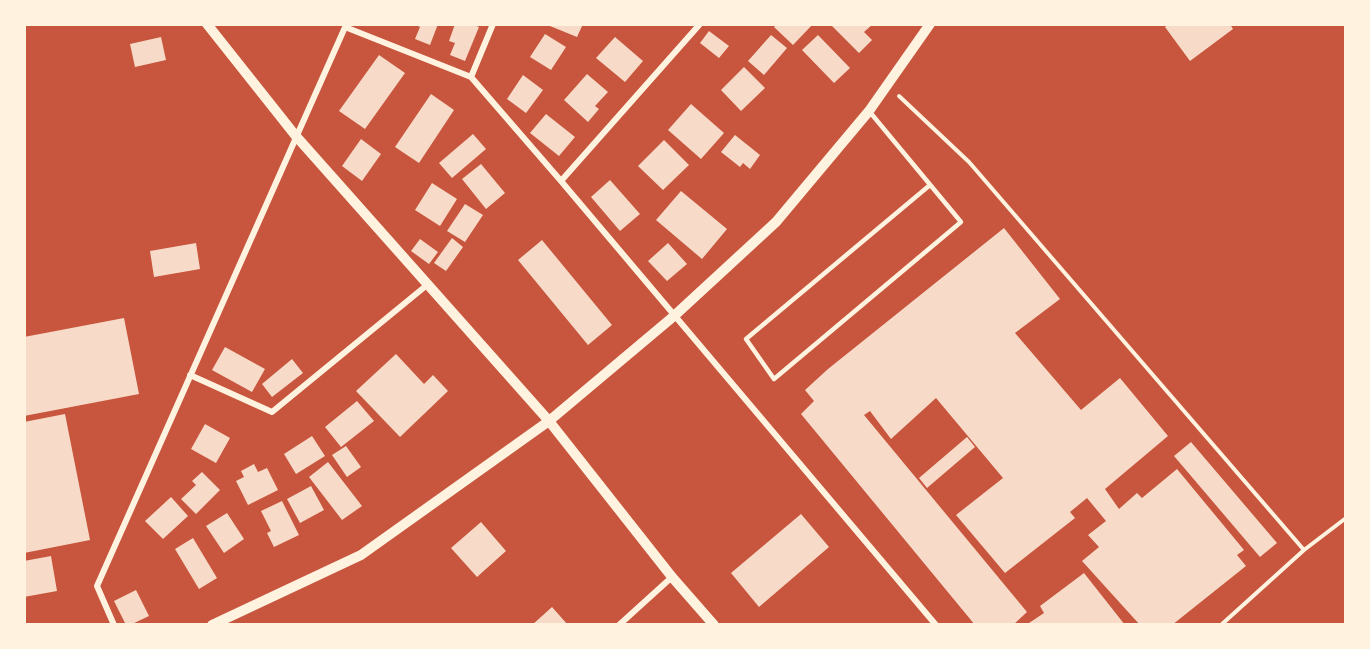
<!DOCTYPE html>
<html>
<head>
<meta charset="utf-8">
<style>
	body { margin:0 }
	#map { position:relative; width:1370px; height:649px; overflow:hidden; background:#c8553d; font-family:"PT Sans Narrow",sans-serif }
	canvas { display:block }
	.frame { position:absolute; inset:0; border:26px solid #fff3e0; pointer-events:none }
</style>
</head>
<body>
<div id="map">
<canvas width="1370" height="649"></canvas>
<div class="frame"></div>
</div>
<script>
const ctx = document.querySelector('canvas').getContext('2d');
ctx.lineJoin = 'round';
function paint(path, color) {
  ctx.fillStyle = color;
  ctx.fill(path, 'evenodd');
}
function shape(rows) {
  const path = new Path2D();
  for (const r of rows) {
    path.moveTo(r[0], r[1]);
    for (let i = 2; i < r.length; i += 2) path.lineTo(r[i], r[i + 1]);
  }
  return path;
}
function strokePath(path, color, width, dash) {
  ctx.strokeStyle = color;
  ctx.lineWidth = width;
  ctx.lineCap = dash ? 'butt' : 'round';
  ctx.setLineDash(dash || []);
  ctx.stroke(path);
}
paint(shape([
	[414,24,438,24,430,45,415,39,420,27],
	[455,24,471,24,479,27,465,61,450,55,455,43,449,41],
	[551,24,583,24,577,37,550,26],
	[777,24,813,24,793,45,774,27],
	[830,24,873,24,864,32,872,40,859,53],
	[1169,24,1230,24,1233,29,1190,61,1165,27],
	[709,31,729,46,719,58,700,43],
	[545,34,566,47,551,70,530,57],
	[771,35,787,48,764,75,748,61],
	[818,35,850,68,834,83,802,50],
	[161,37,166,60,135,67,130,44],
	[615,37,643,61,625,82,596,58],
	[379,55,405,73,365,129,339,111],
	[744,67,765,88,741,111,721,90],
	[587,74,608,92,595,106,599,109,588,122,564,100],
	[523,75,543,90,526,113,507,99],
	[431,94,454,110,419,163,395,147],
	[691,104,724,133,701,159,668,130],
	[546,114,575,137,559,156,530,133],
	[473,134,486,149,452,178,439,163],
	[735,135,760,155,750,169,743,163,740,167,721,152],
	[361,139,381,154,362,181,342,166],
	[664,140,689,165,663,190,638,166],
	[481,164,505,193,486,209,462,179],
	[610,180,640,214,620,231,591,197],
	[432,183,457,199,440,226,415,210],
	[681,191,727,229,702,259,656,220],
	[465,204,483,215,465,242,447,231],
	[1004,228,1060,299,1015,333,1081,410,1120,378,1168,436,1105,489,1119,509,1137,493,1142,498,1177,469,1244,550,1237,555,1246,566,1172,625,1140,625,1082,561,1099,547,1088,535,1106,521,1087,498,1070,512,1075,518,1005,573,956,515,1003,478,936,398,891,439,870,411,864,415,1027,612,1013,625,975,625,801,414,814,401,805,390,828,369],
	[452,238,463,247,446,271,434,263],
	[420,239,438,252,429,264,411,251],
	[542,240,612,325,588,345,518,260],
	[196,243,200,269,154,277,150,251],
	[668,243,687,264,667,281,648,261],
	[124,318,139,394,24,416,24,337],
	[225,347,265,369,252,392,212,370],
	[396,354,424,384,433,375,448,391,400,437,356,391],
	[292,359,303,373,272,397,262,384],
	[357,401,374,421,341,447,325,427],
	[65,414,90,540,24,553,24,422],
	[205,424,230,438,216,463,191,449],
	[312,436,325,456,296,474,284,454],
	[967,437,975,447,927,488,919,478],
	[1191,442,1277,543,1260,557,1174,456],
	[346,446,361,467,347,477,332,455],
	[328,462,362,506,342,520,309,477],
	[254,464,258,472,267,468,278,490,248,505,236,481,244,477,241,471],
	[202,472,220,490,196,514,181,499,196,485,192,481],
	[311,486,324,510,300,523,287,499],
	[171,497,188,516,163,539,145,521],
	[282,501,299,535,274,547,267,533,271,531,261,511],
	[227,513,244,539,224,553,206,526],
	[801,514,829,547,759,607,731,573],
	[481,522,506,551,477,577,451,548],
	[193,538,217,578,199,589,175,549],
	[51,556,57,591,24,597,24,561],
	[1084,573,1125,625,1026,625,1044,613,1040,606],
	[136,590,149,616,130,625,126,625,114,601],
	[552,607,568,625,532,625]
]), '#f7dbc8');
strokePath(shape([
	[899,96,969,162,1304,550],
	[1221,625,1304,550,1346,518]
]), '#fff3e0', 4);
strokePath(shape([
	[869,111,961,222,774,379,746,339,930,185]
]), '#fff3e0', 4.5);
strokePath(shape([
	[345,27,471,77,561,181,936,625],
	[471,77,493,24],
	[561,181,700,24],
	[190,375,272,412,427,285],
	[114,625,97,586,346,25],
	[619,625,672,577]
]), '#fff3e0', 6);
strokePath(shape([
	[207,24,295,135,549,421,672,577,714,625],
	[212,625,361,555,549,421,674,316,776,222,869,111,930,24]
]), '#fff3e0', 10);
</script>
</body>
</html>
